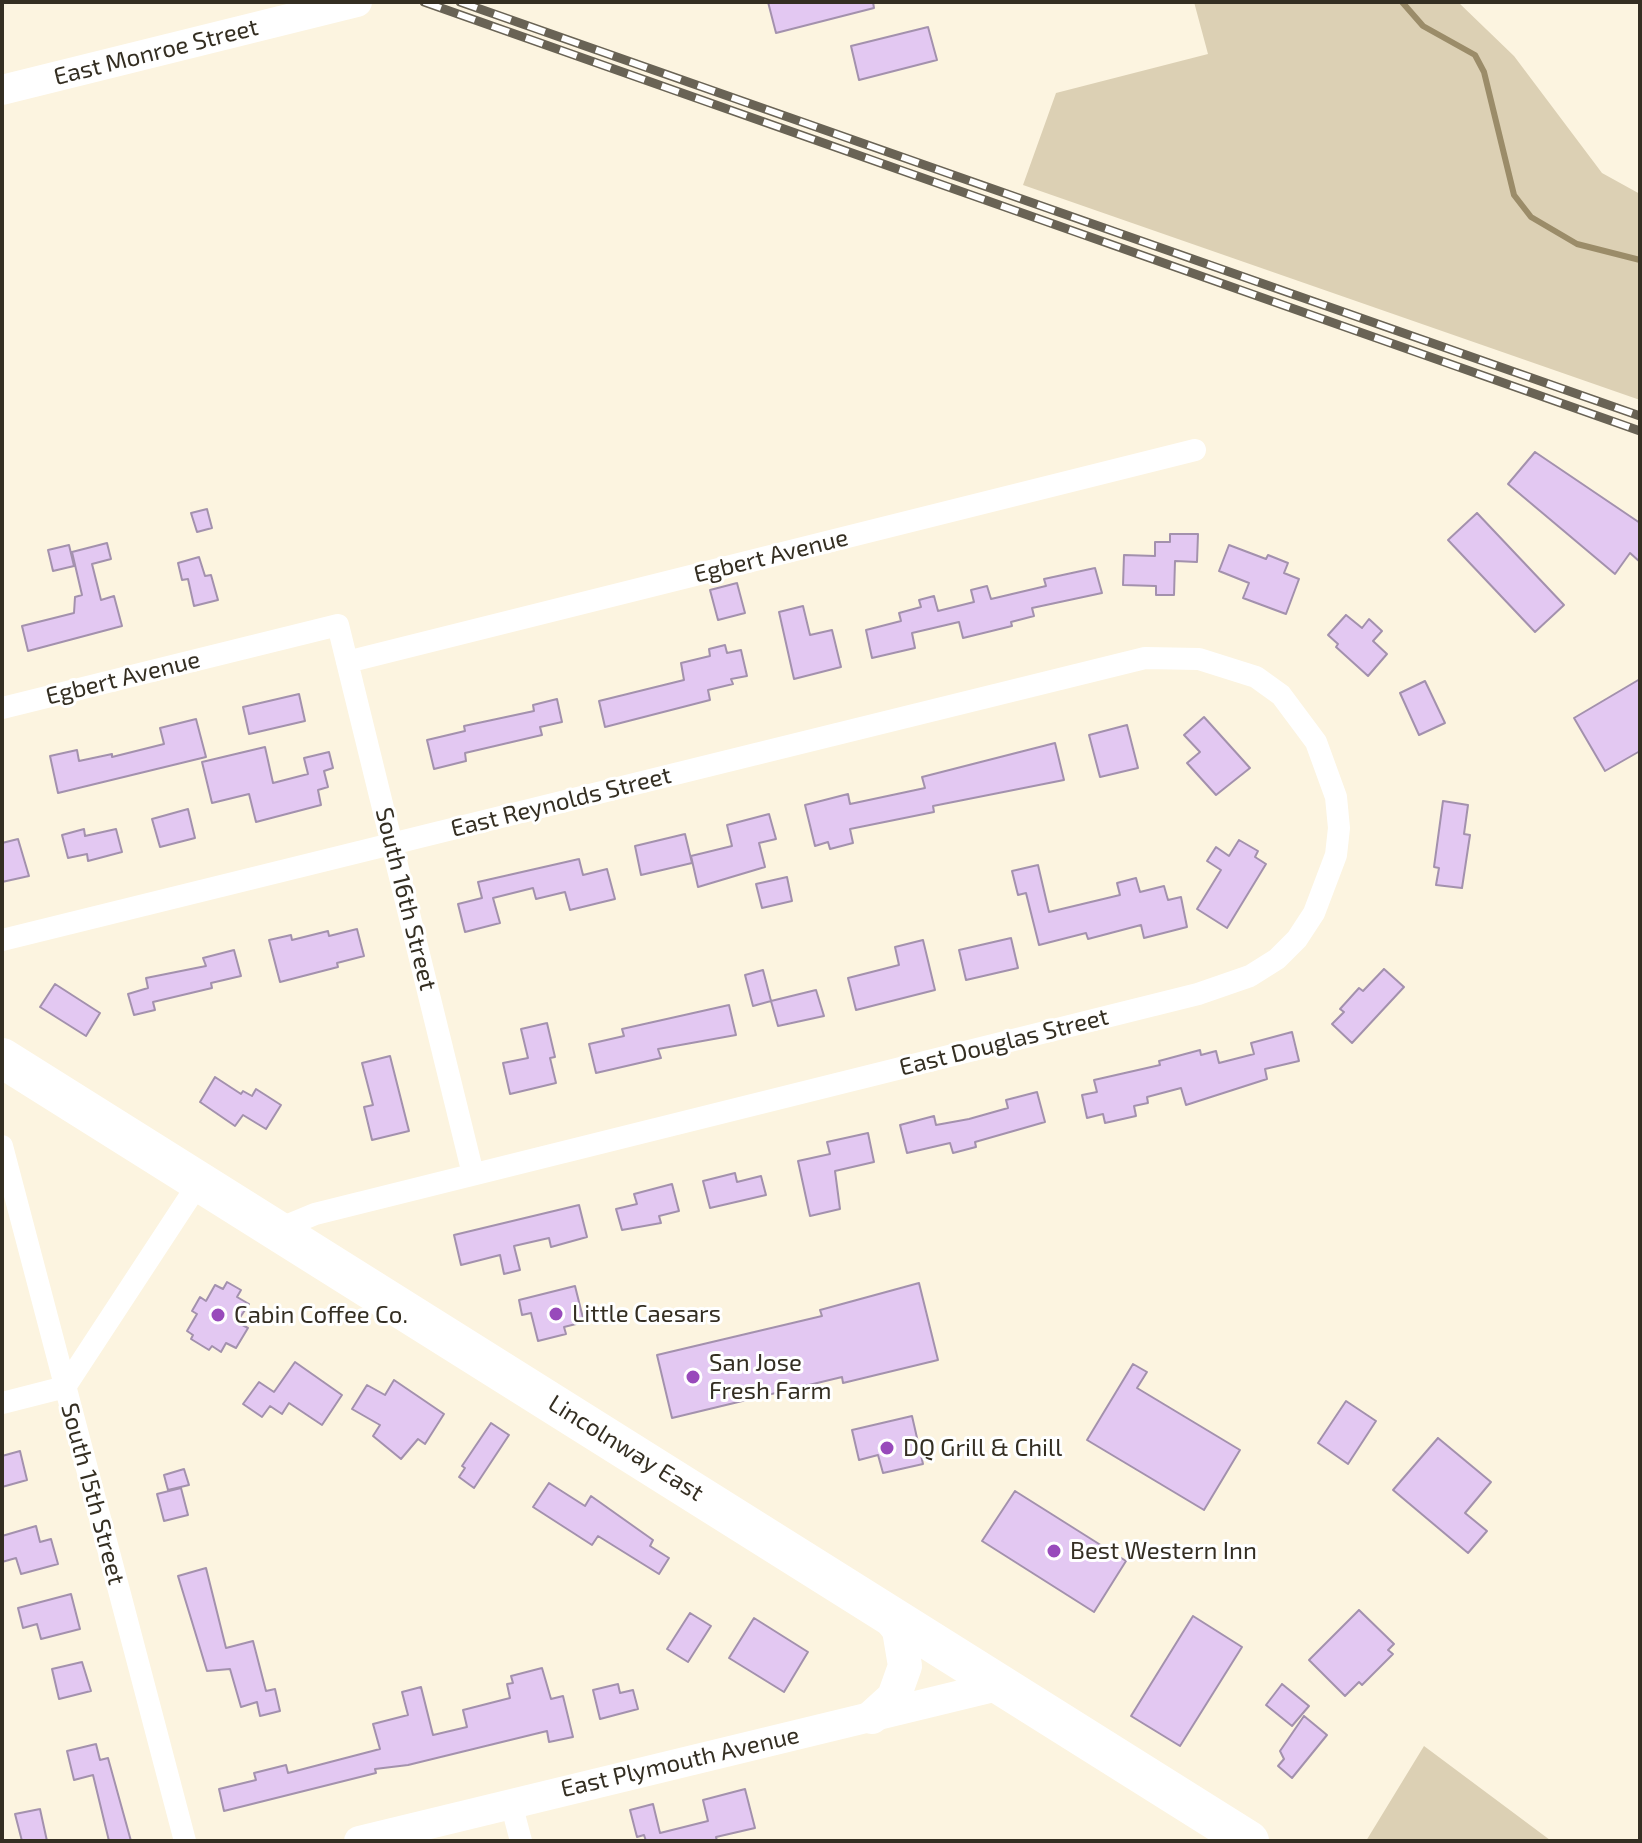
<!DOCTYPE html>
<html>
<head>
<meta charset="utf-8">
<style>
	body { margin:0 }
	#map { position:relative; width:1642px; height:1843px; overflow:hidden; background:#fcf4e0; font-family:"Exo 2",sans-serif }
	canvas { display:block }
	.frame { position:absolute; inset:0; border:4px solid #342e22; pointer-events:none }
</style>
</head>
<body>
<div id="map">
<canvas width="1642" height="1843"></canvas>
<div class="frame"></div>
</div>
<script>
const ctx = document.querySelector('canvas').getContext('2d');
ctx.lineJoin = 'round';
function paint(path, color) {
  ctx.fillStyle = color;
  ctx.fill(path, 'evenodd');
}
function shape(rows) {
  const path = new Path2D();
  for (const r of rows) {
    path.moveTo(r[0], r[1]);
    for (let i = 2; i < r.length; i += 2) path.lineTo(r[i], r[i + 1]);
  }
  return path;
}
function strokePath(path, color, width, dash) {
  ctx.strokeStyle = color;
  ctx.lineWidth = width;
  ctx.lineCap = dash ? 'butt' : 'round';
  ctx.setLineDash(dash || []);
  ctx.stroke(path);
}
function label(font, color, halo, rows, align = 'center') {
  ctx.font = font + ' "Exo 2",sans-serif';
  ctx.lineWidth = 6;
  ctx.setLineDash([]);
  ctx.textBaseline = 'middle';
  ctx.strokeStyle = halo;
  ctx.fillStyle = color;
  for (const [text, x, y, turn = 0] of rows) {
    ctx.save();
    ctx.translate(x, y);
    ctx.rotate((+turn || 0) * Math.PI / 180);
    ctx.textAlign = isNaN(turn) ? turn : align;
    if (halo) ctx.strokeText(text, 0, 0);
    ctx.fillText(text, 0, 0);
    ctx.restore();
  }
}
paint(shape([
	[1194,2,1458,2,1514,56,1602,173,1640,194,1640,400,1023,185,1056,93,1208,54],
	[1424,1746,1550,1840,1550,1841,1366,1841]
]), '#dcd0b4');
strokePath(shape([
	[1402,2,1423,26,1475,55,1484,72,1514,195,1531,217,1577,244,1640,260]
]), '#9b8c69', 6);
const building = shape([
	[768,2,873,2,874,8,776,33,768,2],
	[928,27,937,60,859,80,851,46,928,27],
	[1535,452,1640,523,1640,562,1630,553,1615,574,1508,484,1535,452],
	[207,509,212,528,197,532,191,513,207,509],
	[1477,513,1564,605,1535,632,1448,540,1477,513],
	[1170,534,1198,534,1197,562,1175,561,1174,595,1156,595,1156,586,1123,585,1124,555,1155,556,1155,542,1170,542,1170,534],
	[107,543,111,559,92,564,101,600,114,596,122,626,28,651,22,626,74,613,75,597,82,595,72,552,107,543],
	[69,545,74,566,53,571,48,550,69,545],
	[1229,545,1266,559,1268,555,1288,563,1284,573,1299,579,1286,614,1243,598,1249,583,1219,571,1229,545],
	[199,557,205,576,211,575,218,600,194,606,188,579,182,580,178,563,199,557],
	[1095,568,1102,593,1032,608,1034,616,1011,622,1012,626,963,638,959,622,912,633,915,648,872,658,866,630,901,621,899,613,921,607,919,600,934,596,938,611,974,602,971,590,987,586,991,599,1046,586,1044,579,1095,568],
	[737,583,745,613,718,620,710,590,737,583],
	[803,606,810,635,832,630,841,667,794,679,779,612,803,606],
	[1346,615,1362,628,1369,619,1382,631,1373,641,1387,654,1368,676,1336,647,1338,644,1328,635,1346,615],
	[725,645,727,653,741,650,747,676,731,679,733,684,708,690,710,700,605,727,599,701,684,680,681,663,710,656,709,649,725,645],
	[1640,679,1640,751,1605,771,1574,718,1640,679],
	[1425,681,1445,723,1419,735,1400,693,1425,681],
	[299,694,305,721,249,734,243,707,299,694],
	[557,699,562,722,540,727,542,735,465,753,466,761,434,769,427,740,465,731,464,726,534,711,533,705,557,699],
	[1204,717,1250,768,1216,795,1187,763,1200,752,1184,735,1204,717],
	[196,719,206,757,58,793,50,756,77,750,79,761,112,754,112,757,164,744,160,728,196,719],
	[1127,725,1138,768,1100,777,1089,735,1127,725],
	[1055,743,1064,780,933,806,934,812,850,829,853,843,830,849,828,842,815,846,805,805,848,794,850,804,925,788,922,777,1055,743],
	[265,747,273,783,308,774,304,758,329,752,333,768,324,771,328,787,318,790,321,805,256,822,249,794,212,803,202,762,265,747],
	[1443,801,1468,805,1464,834,1470,835,1462,888,1436,885,1439,868,1434,867,1443,801],
	[188,809,195,838,160,847,152,819,188,809],
	[769,814,776,839,759,843,765,867,698,887,691,856,732,846,727,825,769,814],
	[84,829,85,836,116,829,122,852,88,861,87,854,68,858,62,835,84,829],
	[685,834,692,863,641,875,635,846,685,834],
	[18,839,29,876,2,882,2,843,18,839],
	[1239,840,1258,851,1255,857,1266,864,1227,928,1197,909,1221,870,1207,861,1216,847,1229,856,1239,840],
	[579,859,583,875,607,869,615,899,570,910,565,892,536,899,533,888,493,898,500,923,465,932,458,904,482,898,478,882,579,859],
	[1038,865,1049,912,1120,895,1117,883,1136,878,1140,892,1164,886,1168,900,1181,897,1187,927,1144,938,1141,925,1088,939,1086,933,1039,945,1026,893,1018,895,1012,871,1038,865],
	[787,877,792,901,762,908,756,884,787,877],
	[357,929,364,956,337,963,338,967,280,982,269,940,291,935,292,940,328,931,329,936,357,929],
	[1011,938,1018,968,966,980,959,950,1011,938],
	[923,940,935,990,856,1010,848,978,899,965,895,947,923,940],
	[234,950,241,976,211,983,212,988,153,1002,155,1010,134,1015,128,994,148,988,146,978,206,966,203,958,234,950],
	[1384,969,1404,987,1352,1043,1332,1024,1344,1012,1340,1009,1359,988,1363,991,1384,969],
	[763,970,771,1001,753,1006,745,975,763,970],
	[55,984,100,1013,86,1036,40,1007,55,984],
	[816,990,824,1016,778,1026,771,1001,816,990],
	[729,1005,736,1035,658,1049,661,1058,596,1073,589,1044,624,1036,622,1029,729,1005],
	[547,1023,555,1057,550,1058,556,1083,510,1094,503,1063,528,1058,521,1029,547,1023],
	[1292,1032,1299,1061,1265,1069,1267,1079,1186,1105,1181,1088,1147,1097,1148,1103,1134,1106,1136,1116,1105,1123,1103,1114,1087,1118,1082,1095,1097,1092,1094,1080,1160,1065,1159,1061,1200,1050,1201,1055,1216,1051,1219,1063,1254,1054,1251,1043,1292,1032],
	[390,1056,409,1131,372,1140,364,1107,373,1105,362,1063,390,1056],
	[215,1077,241,1094,243,1091,252,1096,256,1089,281,1105,266,1129,243,1115,235,1126,200,1102,215,1077],
	[1037,1092,1045,1122,975,1142,976,1147,953,1153,950,1143,907,1153,900,1125,934,1116,936,1125,969,1119,1008,1108,1006,1100,1037,1092],
	[868,1133,874,1162,835,1171,840,1209,810,1216,798,1161,830,1154,827,1142,868,1133],
	[735,1173,737,1182,761,1176,766,1195,710,1208,703,1181,735,1173],
	[672,1184,679,1211,659,1216,661,1223,622,1230,616,1209,637,1204,634,1194,672,1184],
	[579,1205,587,1237,551,1247,549,1238,514,1246,520,1270,504,1274,500,1255,461,1265,454,1235,579,1205],
	[227,1282,241,1290,237,1297,249,1304,237,1322,248,1328,236,1348,226,1343,221,1352,212,1346,209,1350,191,1339,193,1335,187,1331,197,1314,192,1311,200,1297,206,1301,215,1285,223,1289,227,1282],
	[919,1283,938,1360,843,1383,842,1377,672,1418,657,1355,822,1316,820,1310,919,1283],
	[575,1286,584,1322,564,1327,566,1334,538,1341,531,1313,522,1315,519,1300,575,1286],
	[295,1362,342,1395,322,1425,289,1403,282,1414,270,1406,262,1417,243,1404,259,1382,274,1392,295,1362],
	[1133,1364,1147,1372,1137,1388,1240,1450,1204,1510,1087,1440,1133,1364],
	[394,1380,444,1414,425,1444,418,1439,401,1459,373,1436,380,1425,352,1409,367,1385,385,1395,394,1380],
	[1346,1401,1376,1421,1348,1464,1318,1443,1346,1401],
	[912,1416,923,1464,883,1473,878,1455,859,1460,852,1430,912,1416],
	[491,1423,509,1435,474,1488,459,1477,465,1468,462,1466,491,1423],
	[1438,1438,1491,1482,1465,1513,1487,1531,1468,1553,1393,1490,1438,1438],
	[20,1451,27,1480,2,1487,2,1456,20,1451],
	[184,1469,189,1485,168,1490,164,1475,184,1469],
	[549,1483,585,1506,591,1496,653,1540,650,1546,669,1558,659,1574,598,1536,592,1545,533,1507,549,1483],
	[181,1488,188,1515,164,1521,157,1494,181,1488],
	[1015,1491,1126,1561,1094,1612,982,1541,1015,1491],
	[36,1526,40,1542,51,1539,58,1564,21,1574,16,1558,2,1562,2,1536,36,1526],
	[206,1568,226,1648,253,1641,266,1691,275,1689,280,1711,260,1716,257,1702,241,1707,230,1669,207,1671,178,1576,206,1568],
	[71,1594,80,1629,41,1639,37,1624,23,1628,18,1608,71,1594],
	[1359,1610,1394,1644,1388,1650,1393,1654,1362,1685,1359,1682,1345,1696,1309,1660,1359,1610],
	[690,1613,711,1626,688,1662,667,1649,690,1613],
	[1193,1616,1242,1647,1180,1746,1131,1716,1193,1616],
	[754,1618,808,1652,784,1692,729,1658,754,1618],
	[82,1662,91,1691,59,1699,52,1669,82,1662],
	[542,1668,551,1699,563,1696,573,1737,549,1742,547,1731,408,1765,375,1769,376,1773,224,1811,219,1789,256,1780,254,1773,286,1765,288,1773,380,1749,373,1724,408,1715,402,1692,421,1687,433,1735,467,1727,463,1710,510,1698,507,1684,513,1683,511,1676,542,1668],
	[618,1684,620,1693,633,1690,638,1709,600,1719,593,1690,618,1684],
	[1282,1684,1309,1706,1292,1726,1266,1705,1282,1684],
	[1304,1716,1327,1735,1292,1778,1278,1766,1284,1759,1280,1751,1304,1716],
	[96,1744,100,1760,108,1758,131,1841,109,1841,93,1775,74,1780,67,1751,96,1744],
	[745,1789,755,1828,716,1837,717,1841,646,1841,644,1835,637,1837,630,1810,653,1804,660,1833,708,1821,703,1800,745,1789],
	[40,1809,47,1841,22,1841,15,1814,40,1809]
]);
paint(building, '#e3c8f2');
strokePath(building, '#a391ad', 2);
strokePath(shape([
	[347,662,1195,450],
	[2,708,338,625,473,1174],
	[2,940,1145,658,1199,659,1256,677,1281,695,1316,742,1336,797,1339,828,1336,855,1314,913,1297,939,1277,959,1250,976,1198,994,315,1214,274,1231],
	[2,1146,185,1841],
	[2,1403,65,1387,200,1181],
	[511,1803,521,1841]
]), '#fff', 22);
strokePath(shape([
	[2,90,357,2],
	[359,1841,1002,1685]
]), '#fff', 30);
strokePath(shape([
	[872,1717,894,1697,905,1666,899,1630,887,1614]
]), '#fff', 34);
strokePath(shape([
	[2,1058,1249,1841]
]), '#fff', 40);
const rail = shape([
	[424,2,1640,431],
	[460,2,1640,416]
]);
strokePath(rail, '#696355', 9);
strokePath(rail, '#fff', 6, [18]);
for (const [x, y, r, color] of [
	[556,1314,8,"#984abb"],
	[218,1315,8,"#984abb"],
	[693,1377,8,"#984abb"],
	[887,1448,8,"#984abb"],
	[1054,1551,8,"#984abb"]
]) {
  const dot = new Path2D();
  dot.arc(x, y, r, 0, 2 * Math.PI);
  ctx.fillStyle = color;
  ctx.fill(dot);
  strokePath(dot, '#fff', 3);
}
label('24px', '#342e22', '#fff', [
	["East Monroe Street",156,52,-14],
	["Egbert Avenue",771,556,-14],
	["Egbert Avenue",123,678,-14],
	["East Reynolds Street",561,802,-14],
	["South 16th Street",406,899,76],
	["East Douglas Street",1004,1042,-14],
	["Lincolnway East",626,1448,32],
	["South 15th Street",93,1494,75],
	["East Plymouth Avenue",680,1762,-13]
]);
label('24px', '#342e22', '#fff', [
	["Little Caesars",572,1314],
	["Cabin Coffee Co.",234,1315],
	["San Jose",709,1363],
	["Fresh Farm",709,1391],
	["DQ Grill & Chill",903,1448],
	["Best Western Inn",1070,1551]
], 'left');
</script>
</body>
</html>
